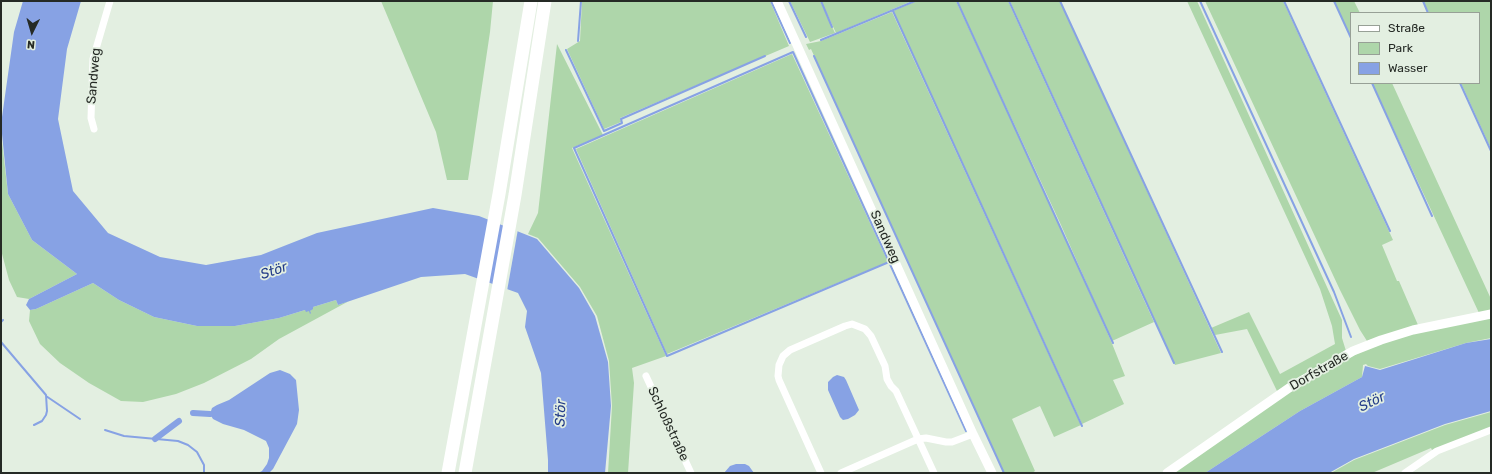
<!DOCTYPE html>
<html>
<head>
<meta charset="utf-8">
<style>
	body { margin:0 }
	#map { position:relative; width:1492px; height:474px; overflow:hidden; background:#e3efe1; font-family:Rubik,sans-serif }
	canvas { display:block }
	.frame { position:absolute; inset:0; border:2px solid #252a25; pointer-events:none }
	.legend { position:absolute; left:1350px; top:12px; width:130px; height:72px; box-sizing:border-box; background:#e3efe1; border:1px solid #97a096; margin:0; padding:5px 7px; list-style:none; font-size:12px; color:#252a25 }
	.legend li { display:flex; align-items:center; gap:8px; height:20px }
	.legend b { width:20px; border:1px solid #97a096 }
	.north { position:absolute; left:12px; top:12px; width:40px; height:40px; -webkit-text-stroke:3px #e3efe1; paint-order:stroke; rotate:185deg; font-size:11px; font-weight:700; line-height:16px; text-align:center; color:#252a25 }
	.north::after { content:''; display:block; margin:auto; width:14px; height:18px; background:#252a25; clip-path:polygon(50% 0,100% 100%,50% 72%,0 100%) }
</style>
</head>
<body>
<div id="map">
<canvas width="1492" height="474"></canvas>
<div class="frame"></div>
<ul class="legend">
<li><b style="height:5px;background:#fff"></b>Straße</li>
<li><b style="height:11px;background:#aed6aa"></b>Park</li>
<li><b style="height:11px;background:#87a2e4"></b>Wasser</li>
</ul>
<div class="north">N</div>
</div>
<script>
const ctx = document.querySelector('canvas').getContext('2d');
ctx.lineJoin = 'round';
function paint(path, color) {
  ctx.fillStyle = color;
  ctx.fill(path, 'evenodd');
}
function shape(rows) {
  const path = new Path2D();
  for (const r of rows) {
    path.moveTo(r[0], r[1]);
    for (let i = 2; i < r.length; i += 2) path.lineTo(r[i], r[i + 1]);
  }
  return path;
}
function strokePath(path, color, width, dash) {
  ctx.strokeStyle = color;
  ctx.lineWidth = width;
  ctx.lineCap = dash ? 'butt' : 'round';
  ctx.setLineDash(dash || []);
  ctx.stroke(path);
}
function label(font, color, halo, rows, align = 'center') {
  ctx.font = font + ' Rubik,sans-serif';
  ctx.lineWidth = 3.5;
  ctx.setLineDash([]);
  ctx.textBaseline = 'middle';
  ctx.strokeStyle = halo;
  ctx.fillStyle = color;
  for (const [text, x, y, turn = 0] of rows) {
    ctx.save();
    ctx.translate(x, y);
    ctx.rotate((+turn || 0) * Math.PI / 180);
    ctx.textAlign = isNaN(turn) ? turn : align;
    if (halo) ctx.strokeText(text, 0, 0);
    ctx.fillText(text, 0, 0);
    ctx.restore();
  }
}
paint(shape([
	[381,1,493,1,490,32,468,180,447,180,436,132],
	[582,1,770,1,789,46,620,118,621,122,604,129,567,49,580,41],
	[790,1,820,1,835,33,810,42],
	[821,1,912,1,836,33],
	[917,1,956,1,1060,226,1111,341,1125,376,1113,380,1124,404,1082,424,893,11],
	[957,1,1008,1,1154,322,1112,341,1061,225],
	[1010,1,1060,1,1221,353,1175,365],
	[1187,1,1197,1,1342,320,1342,338,1346,351,1277,391,1247,329,1215,335,1211,328,1249,312,1280,374,1335,344,1332,326,1320,289],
	[1205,1,1283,1,1393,240,1382,245,1397,281,1399,281,1418,325,1367,341,1360,330,1340,290],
	[1334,1,1354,1,1360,13,1351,13,1351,37],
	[1423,1,1491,1,1491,149,1461,83,1479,83,1479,13,1429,13],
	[892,12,1081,425,1054,437,1040,406,1012,419,1035,471,1032,473,1005,473,1003,470,811,49,809,50,806,44,821,41],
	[557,44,603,135,572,148,666,356,632,368,634,383,628,473,608,473,612,406,609,361,597,316,580,287,538,238,528,234,538,213],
	[792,54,888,262,667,354,576,149],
	[1372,83,1392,83,1491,299,1491,310,1479,313],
	[1,133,8,194,32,240,77,274,29,299,17,297,9,280,1,250],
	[93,283,119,300,154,317,197,326,235,326,279,318,305,310,310,311,313,307,336,300,338,305,349,301,279,339,251,359,204,383,176,394,143,402,121,401,89,383,60,363,40,344,29,321,30,310,36,309],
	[1491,318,1491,338,1466,343,1380,369,1368,366,1366,364,1363,365,1362,377,1300,411,1205,473,1172,473,1290,391,1337,364,1374,345,1414,333],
	[1491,412,1491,428,1433,452,1431,448,1372,473,1331,473,1354,460,1445,425]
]), '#aed6aa');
paint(shape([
	[23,1,81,1,67,49,58,119,73,191,108,233,160,257,206,265,261,255,317,233,433,208,479,216,537,239,579,288,595,316,608,362,611,406,605,473,548,473,548,460,541,373,525,327,527,311,518,293,465,274,421,277,338,305,336,300,313,307,313,309,310,311,311,313,310,314,309,311,306,312,305,310,279,318,235,326,197,326,154,317,119,300,93,283,36,309,30,310,26,305,29,299,77,274,32,240,8,194,1,124,14,32],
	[1491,339,1491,411,1445,424,1354,459,1329,473,1205,473,1300,411,1362,377,1365,366,1380,370,1466,343],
	[280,370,290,374,296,380,299,410,297,424,273,469,269,473,258,473,262,471,267,464,269,458,269,448,266,441,244,430,223,424,213,419,210,414,212,408,217,405,229,400,270,373],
	[837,375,844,377,846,380,859,410,855,415,848,419,843,420,840,417,828,390,828,382,833,377],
	[736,464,745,464,749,466,754,473,724,473,730,466]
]), '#87a2e4');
paint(shape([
	[504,224,518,229,507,291,493,286]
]), '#e3efe1');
strokePath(shape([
	[771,1,790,43],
	[789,1,806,37],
	[821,1,832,27],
	[957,1,1113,343],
	[1009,1,1174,363],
	[1060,1,1222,352],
	[1200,1,1334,292,1351,337],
	[1284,1,1390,231],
	[1334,1,1351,38],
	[1423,1,1428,13],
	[893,11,1082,426],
	[821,40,915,1],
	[578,41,581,1],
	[566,50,604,131,622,123,621,119,765,56],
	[793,52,889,262,667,356,574,148,793,52],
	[814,56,1004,473],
	[1372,83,1432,216],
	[1460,83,1491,151],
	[889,262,966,431],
	[1,322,3,320],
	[1,342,46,395,47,411,46,415,42,421,34,425],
	[46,396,80,419],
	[105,430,124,436,178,441,188,445,197,452,204,465,204,473]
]), '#87a2e4', 2);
strokePath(shape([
	[193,413,210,414],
	[155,439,179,421]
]), '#87a2e4', 6);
strokePath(shape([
	[94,129,91,118,93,59,110,1],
	[646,376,691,473],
	[821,473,779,380,778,376,779,365,783,356,790,350,845,326,852,324,865,329,871,336,885,366,887,379,891,386,896,391,934,473],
	[841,473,918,439,926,438,946,442,952,442,973,434],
	[1405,473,1437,451,1491,430]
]), '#fff', 7);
strokePath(shape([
	[777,1,973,434,992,473],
	[1167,473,1289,388,1353,351,1381,340,1413,330,1491,314]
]), '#fff', 9);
strokePath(shape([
	[448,473,499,194,531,1],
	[465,473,515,195,545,1]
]), '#fff', 13);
label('13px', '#252a25', '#e3efe1', [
	["Sandweg",94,76,-85],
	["Sandweg",885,237,66],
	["Dorfstraße",1319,371,-30],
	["Schloßstraße",668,424,65]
]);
label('italic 14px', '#233c88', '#e3efe1', [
	["Stör",274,271,-19],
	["Stör",1372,402,-26],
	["Stör",561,413,-88]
]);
</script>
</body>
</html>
